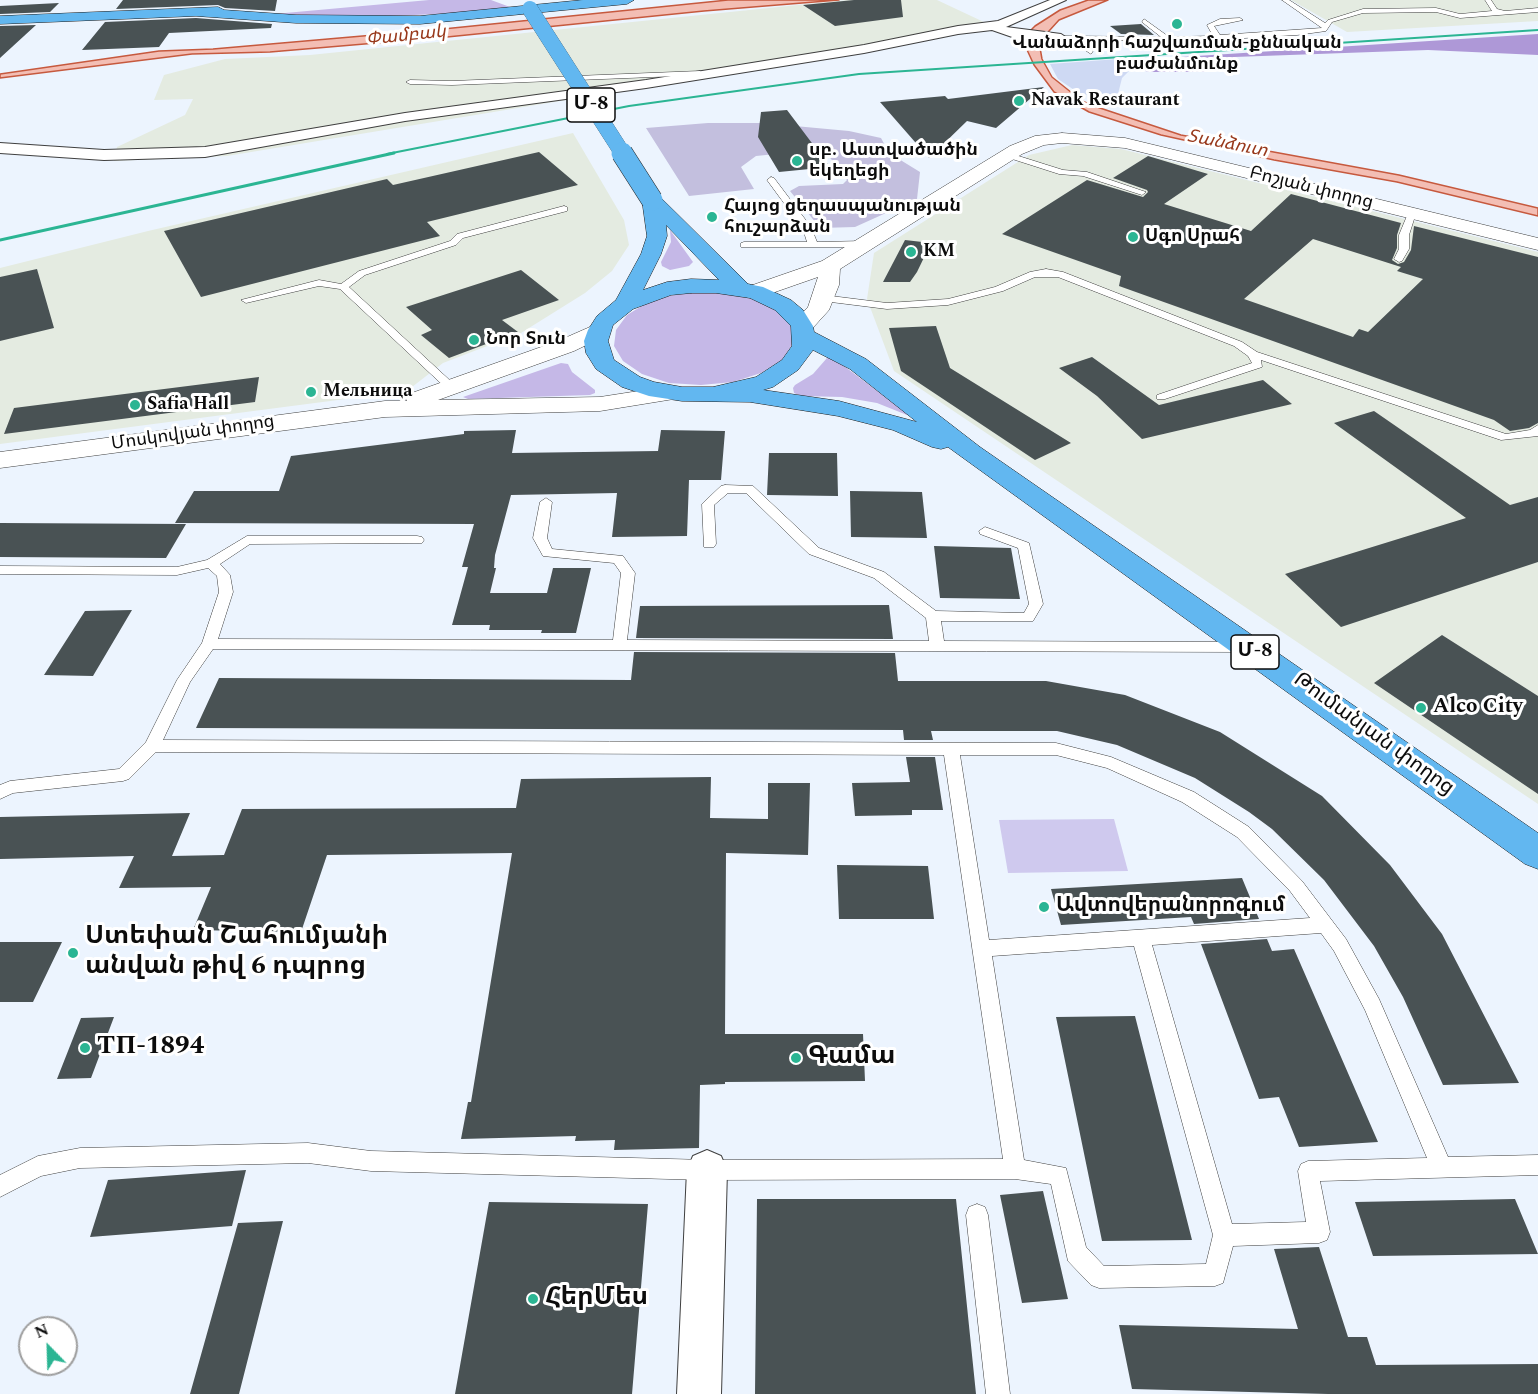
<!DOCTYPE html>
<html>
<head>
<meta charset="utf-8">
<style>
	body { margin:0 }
	#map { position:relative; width:1538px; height:1394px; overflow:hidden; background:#ecf4fe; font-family:Spectral,serif }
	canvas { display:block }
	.north { position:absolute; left:18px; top:1316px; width:60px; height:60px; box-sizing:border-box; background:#fff; border:2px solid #9e9e9e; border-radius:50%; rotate:337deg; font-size:16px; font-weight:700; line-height:24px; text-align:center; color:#0c0c0c }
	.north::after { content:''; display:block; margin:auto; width:21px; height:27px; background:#2bb593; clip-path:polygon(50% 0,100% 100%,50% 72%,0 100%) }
</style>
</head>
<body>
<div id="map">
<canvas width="1538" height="1394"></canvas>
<div class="north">N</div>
</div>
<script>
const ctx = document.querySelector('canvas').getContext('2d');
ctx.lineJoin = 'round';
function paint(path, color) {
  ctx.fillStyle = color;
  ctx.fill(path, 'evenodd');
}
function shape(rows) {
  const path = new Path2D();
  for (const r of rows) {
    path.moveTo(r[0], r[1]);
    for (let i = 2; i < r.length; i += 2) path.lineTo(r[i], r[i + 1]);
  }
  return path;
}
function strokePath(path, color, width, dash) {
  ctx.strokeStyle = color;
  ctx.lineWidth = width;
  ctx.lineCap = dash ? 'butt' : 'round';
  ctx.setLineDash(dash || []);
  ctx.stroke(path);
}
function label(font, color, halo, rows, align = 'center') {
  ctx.font = font + ' Spectral,"Noto Sans Armenian",serif';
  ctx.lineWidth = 6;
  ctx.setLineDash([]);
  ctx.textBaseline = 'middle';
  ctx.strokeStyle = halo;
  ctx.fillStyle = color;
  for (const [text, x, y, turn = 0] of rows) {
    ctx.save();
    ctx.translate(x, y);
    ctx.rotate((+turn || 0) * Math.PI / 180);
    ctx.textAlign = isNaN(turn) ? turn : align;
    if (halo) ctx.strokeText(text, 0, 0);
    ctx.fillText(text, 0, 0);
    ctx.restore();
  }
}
paint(shape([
	[847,0,937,0,986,23,651,86,227,156,114,161,117,147,185,115,193,99,154,100,164,75,225,59,310,55],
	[1291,0,1538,0,1538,21,1347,32],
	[573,133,624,220,629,245,612,271,585,293,521,333,443,363,412,387,384,394,0,444,0,268,148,231],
	[1072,145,1121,149,1538,252,1538,804,894,371,867,299,874,253,1029,155]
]), '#e4ebe1');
paint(shape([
	[1132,58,1137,63,1122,78,1117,98,1080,94,1058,79,1050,64]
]), '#ced9f3');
paint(shape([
	[429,0,491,0,510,7,459,13,369,17,274,14],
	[670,230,693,262,689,266,670,270,662,266,661,262,671,242],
	[695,292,722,292,747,297,769,305,785,316,793,330,792,345,782,360,761,373,733,382,701,385,669,383,642,374,623,361,614,346,616,330,627,315,645,304,668,296],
	[832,357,912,417,877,403,842,397,801,396,794,393,793,388,795,385,813,374,827,358],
	[561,363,568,364,572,372,595,390,595,393,590,395,468,399,463,397]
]), '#c5b8e7');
paint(shape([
	[1538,34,1538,55,1428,50,1234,57,1214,72,1149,72,1142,70,1145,63,1181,57]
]), '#ae98d7');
paint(shape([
	[708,123,762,123,849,131,881,138,889,153,920,172,917,199,855,227,820,228,790,191,799,186,843,184,847,180,828,155,815,150,756,156,741,167,754,189,689,196,646,128]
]), '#c3bfde');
paint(shape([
	[1114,819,1128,871,1008,873,999,820]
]), '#cfc9ee');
const water = shape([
	[728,0,839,0,704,11,447,37,270,52,192,54,0,78,0,74,159,51,213,49,443,29,728,0],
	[1088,0,1108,0,1059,20,1039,42,1042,59,1052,77,1082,101,1094,106,1181,135,1399,175,1538,208,1538,216,1397,182,1274,160,1161,135,1089,112,1054,92,1034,65,1022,39,1035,26,1060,10,1088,0]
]);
paint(water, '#f3beb4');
strokePath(water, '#c6593e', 1.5);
paint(shape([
	[123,0,277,0,275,11,225,8,218,5,116,9],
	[854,0,901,0,903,17,835,26,803,5],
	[59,3,50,12,0,14,0,6],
	[196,18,272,24,271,28,169,33,159,47,82,50,105,22],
	[1141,24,1154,35,1121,34,1110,26],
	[36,25,0,58,0,26],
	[1044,87,996,128,967,121,929,158,880,102,945,96,948,99],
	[787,110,830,167,779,172,758,137,761,112],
	[539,152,578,185,427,222,440,236,201,297,164,231,387,179,393,185],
	[1148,156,1208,174,1164,204,1251,231,1291,194,1401,223,1397,235,1397,248,1392,260,1398,264,1404,262,1411,250,1414,226,1538,257,1538,423,1529,428,1510,431,1494,420,1119,286,1121,276,1002,234,1087,180,1143,197,1148,192,1147,190,1113,178],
	[1313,239,1401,267,1397,271,1423,279,1368,332,1359,329,1353,337,1244,299],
	[905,240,931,243,917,272,910,282,883,282],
	[37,269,54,328,0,341,0,277],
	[521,270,559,300,502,320,518,332,449,358,421,335,432,330,406,307],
	[936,326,950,368,1071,443,1035,460,901,371,889,328],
	[1092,357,1159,405,1263,380,1292,404,1142,439,1097,396,1059,368],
	[259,377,255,402,4,434,14,408],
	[1374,411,1510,505,1538,497,1538,562,1341,627,1285,574,1466,518,1334,423],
	[516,430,512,453,658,451,661,430,725,431,721,480,689,480,687,536,612,537,617,493,511,495,495,555,494,568,496,568,490,593,547,593,553,568,591,568,576,633,541,633,542,630,489,630,490,625,452,625,468,567,462,567,474,524,175,523,194,491,279,491,291,456,464,434,464,431],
	[769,453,837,453,838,496,767,495],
	[850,491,922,492,927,538,851,537],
	[0,523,186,524,166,558,0,557],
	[934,546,1011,548,1020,599,940,598],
	[889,605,893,639,636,638,640,606],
	[132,610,93,676,44,675,85,611],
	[1442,635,1538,696,1538,794,1374,683],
	[634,652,895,653,898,681,1046,681,1125,695,1220,732,1322,796,1390,865,1442,934,1519,1083,1443,1085,1403,997,1374,946,1324,880,1272,829,1249,812,1195,778,1117,745,1057,731,931,731,933,740,904,740,903,730,196,728,219,678,631,680],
	[906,757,935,757,943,810,912,810,912,815,855,816,852,783,910,782],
	[711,777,710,818,768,819,768,783,810,783,808,855,726,853,725,1034,863,1034,865,1081,725,1082,725,1084,700,1085,699,1148,614,1150,615,1140,575,1141,576,1136,461,1139,468,1102,471,1102,512,853,327,855,301,932,193,930,211,887,119,888,134,856,0,859,0,817,190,813,172,856,224,855,242,809,516,808,521,779],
	[837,865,928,866,934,919,839,919],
	[1242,878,1259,919,1194,924,1191,917,1061,925,1051,889],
	[1267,939,1272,951,1294,949,1378,1142,1299,1147,1279,1097,1259,1099,1201,944],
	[0,942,62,942,33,1002,0,1002],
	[1135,1016,1192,1240,1102,1241,1056,1017],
	[114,1017,91,1078,57,1079,81,1018],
	[246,1170,232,1226,90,1237,108,1180],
	[1043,1191,1068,1299,1022,1303,1000,1195],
	[757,1199,956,1199,976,1394,755,1394],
	[1515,1199,1538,1254,1373,1256,1355,1202],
	[489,1202,648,1204,632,1394,455,1394],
	[283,1221,239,1394,190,1394,238,1223],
	[1319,1247,1348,1337,1367,1337,1376,1365,1538,1364,1538,1394,1328,1394,1132,1389,1119,1325,1298,1329,1274,1249]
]), '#495254');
const service = shape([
	[1282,0,1289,0,1325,23,1328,20,1363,9,1436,8,1460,14,1492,11,1485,0,1491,0,1497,9,1505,11,1538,8,1538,12,1460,18,1436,12,1363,13,1332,22,1326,31,1297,35,1192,41,1079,40,1093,51,1091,54,1070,40,1058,38,1061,36,1161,37,1142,22,1144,19,1169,37,1213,36,1207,25,1220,19,1240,18,1243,20,1214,26,1220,35,1322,28,1282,0],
	[700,71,703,75,452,85,410,84,406,82,410,80,452,81,700,71],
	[1009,153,1063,170,1087,172,1146,192,1142,195,1083,176,1059,174,1006,157,1006,153,1009,153],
	[771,177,774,178,811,227,817,242,865,241,870,244,865,247,741,247,741,243,744,242,807,242,803,229,767,180,771,177],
	[564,206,567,207,567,211,463,238,456,245,365,275,349,287,456,386,456,390,448,390,340,289,319,286,246,303,241,300,319,280,341,284,359,271,450,241,457,234,564,206],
	[1409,211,1416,213,1409,235,1409,249,1402,261,1399,262,1394,259,1399,249,1399,235,1409,211],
	[1046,269,1063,272,1242,342,1257,352,1506,434,1530,430,1538,425,1538,436,1501,440,1261,360,1262,367,1165,399,1157,399,1157,395,1252,363,1248,356,1234,346,1058,277,1035,277,1003,291,948,305,887,309,823,301,818,298,823,295,887,303,948,299,995,287,1030,272,1046,269],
	[725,485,753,486,819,548,884,572,936,611,1024,613,1029,604,1018,548,980,534,979,531,985,527,1029,543,1043,604,1033,621,941,621,944,641,1244,642,1251,647,1244,652,213,649,190,682,163,740,1056,743,1111,757,1194,792,1249,827,1302,881,1346,939,1379,999,1448,1157,1538,1155,1538,1175,1320,1181,1330,1232,1327,1240,1319,1243,1233,1246,1223,1283,1215,1286,1099,1288,1091,1285,1068,1261,1051,1184,1015,1179,707,1180,371,1171,308,1163,80,1168,41,1176,0,1197,0,1175,38,1156,80,1148,308,1143,371,1151,707,1160,1003,1159,944,755,156,752,129,779,123,781,13,793,0,799,0,785,10,781,119,769,146,742,177,680,202,643,219,592,217,576,208,568,177,575,0,574,0,566,177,567,207,560,247,536,417,536,422,537,424,540,422,543,250,544,220,564,230,575,233,592,218,639,613,640,621,573,614,563,543,556,533,538,540,502,546,498,552,502,547,538,552,549,623,556,635,573,627,640,929,641,926,618,874,578,809,554,746,493,728,493,714,505,716,544,714,547,704,547,702,504,721,486,725,485],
	[960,755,1056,755,1107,768,1182,802,1237,837,1290,891,1310,918,989,940,960,755],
	[1321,933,1334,951,1365,1010,1427,1158,1308,1161,1301,1164,1298,1171,1306,1222,1232,1224,1152,945,1321,933],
	[1134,946,1213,1235,1206,1264,1104,1266,1086,1247,1066,1168,1024,1160,992,956,1134,946],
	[977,1204,985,1207,988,1215,1010,1394,986,1394,966,1215,969,1207,977,1204]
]);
const minor = shape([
	[1050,0,1066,0,1006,27,1061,34,1067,38,1066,41,1015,38,992,30,958,34,864,53,646,88,405,121,205,157,104,160,0,153,0,143,104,150,205,147,405,113,646,80,864,45,958,26,998,21,1050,0],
	[707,1150,721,1156,727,1170,721,1394,677,1394,687,1170,693,1156,707,1150]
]);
const tertiary = shape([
	[1062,133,1125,138,1538,238,1538,250,1125,148,1062,143,1044,145,1022,154,840,269,839,285,829,310,810,331,802,333,794,331,791,326,808,307,818,277,755,299,747,297,744,292,747,287,822,261,1010,146,1035,136,1062,133],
	[599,323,607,325,610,330,607,335,574,351,438,400,600,397,671,386,680,388,683,393,680,398,600,411,385,417,0,468,0,452,385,401,407,401,406,399,409,394,558,341,599,323]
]);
const trunk = shape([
	[583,0,634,0,627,4,420,24,296,23,196,16,0,24,0,16,218,7,224,10,296,15,420,16,583,0],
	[652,194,659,196,748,284,763,287,791,300,803,310,813,326,814,332,866,359,980,447,1538,833,1538,869,1525,864,948,447,941,449,932,447,893,430,838,416,750,402,682,401,649,396,622,387,596,369,586,353,584,341,588,330,597,316,616,300,641,254,647,236,642,200,645,196,652,194],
	[666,225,719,280,691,279,667,282,643,290,661,254,667,236,666,225],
	[691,293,716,293,750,298,775,310,791,326,792,346,782,360,756,377,713,387,682,387,654,382,640,377,614,360,608,341,613,325,633,309,671,295,691,293],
	[813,350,850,369,917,422,839,401,763,390,773,387,798,370,813,350]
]);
strokePath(service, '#3f3f3f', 1);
strokePath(minor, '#3f3f3f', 2);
strokePath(tertiary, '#3f3f3f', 1);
strokePath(trunk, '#1d1d1d', 1);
paint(service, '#fff');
paint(minor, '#fff');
paint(tertiary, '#fff');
paint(trunk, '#62b7f0');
strokePath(shape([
	[387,154,629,106,859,74,1538,30]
]), '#2bb593', 2);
strokePath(shape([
	[0,240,394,153]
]), '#2bb593', 3);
const trunkBridgeFar1 = shape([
	[530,9,623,154]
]);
const trunkBridge = shape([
	[622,153,652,200]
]);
strokePath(trunkBridgeFar1, '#1d1d1d', 16, []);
strokePath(trunkBridge, '#1d1d1d', 22, []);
strokePath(trunkBridgeFar1, '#62b7f0', 16);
strokePath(trunkBridge, '#62b7f0', 21);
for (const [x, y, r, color] of [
	[1177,24,6,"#2bb593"],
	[1019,101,6,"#2bb593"],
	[797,161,6,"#2bb593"],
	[712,217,6,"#2bb593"],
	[1133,237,6,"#2bb593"],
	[911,252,6,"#2bb593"],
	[474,340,6,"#2bb593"],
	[311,392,6,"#2bb593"],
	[135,405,6,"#2bb593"],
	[1421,708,6,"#2bb593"],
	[1044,907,6,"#2bb593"],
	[73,953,6,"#2bb593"],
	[85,1048,6,"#2bb593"],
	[796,1058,6,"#2bb593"],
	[533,1299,6,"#2bb593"]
]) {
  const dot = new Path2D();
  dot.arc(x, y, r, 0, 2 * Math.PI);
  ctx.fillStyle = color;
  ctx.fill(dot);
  strokePath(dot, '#fff', 2);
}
label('italic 18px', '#98391c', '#fff', [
	["Փամբակ",406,37,-6],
	["Տանձուտ",1227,145,11]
]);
label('bold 18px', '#0c0c0c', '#fff', [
	["Վանաձորի հաշվառման-քննական",1177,44,"center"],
	["բաժանմունք",1177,65,"center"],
	["Navak Restaurant",1031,101],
	["սբ. Աստվածածին",809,151],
	["եկեղեցի",809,172],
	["Հայոց ցեղասպանության",724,207],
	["հուշարձան",724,228],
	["Սգո Սրահ",1145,237],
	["KM",923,252],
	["Նոր Տուն",486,340],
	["Мельница",323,392],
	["Safia Hall",147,405]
], 'left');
label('18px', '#0c0c0c', '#fff', [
	["Բոշյան փողոց",1311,189,14],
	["Մոսկովյան փողոց",193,434,-8]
]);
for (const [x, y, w] of [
	[591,105,48],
	[1255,652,48]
]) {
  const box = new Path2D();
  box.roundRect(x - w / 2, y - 17, w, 34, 4.5);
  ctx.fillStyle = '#fff';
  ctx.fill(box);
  strokePath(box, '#0c0c0c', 1.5);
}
label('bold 20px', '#0c0c0c', null, [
	["Մ-8",591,105],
	["Մ-8",1255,652]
]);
label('bold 21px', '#0c0c0c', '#fff', [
	["Alco City",1433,708],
	["Ավտովերանորոգում",1056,907]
], 'left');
label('21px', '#0c0c0c', '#fff', [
	["Թումանյան փողոց",1373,735,36]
]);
label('bold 26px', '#0c0c0c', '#fff', [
	["Ստեփան Շահումյանի",85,938],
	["անվան թիվ 6 դպրոց",85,968],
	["ТП-1894",97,1048],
	["Գամա",808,1058],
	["ՀերՄես",545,1299]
], 'left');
</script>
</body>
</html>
